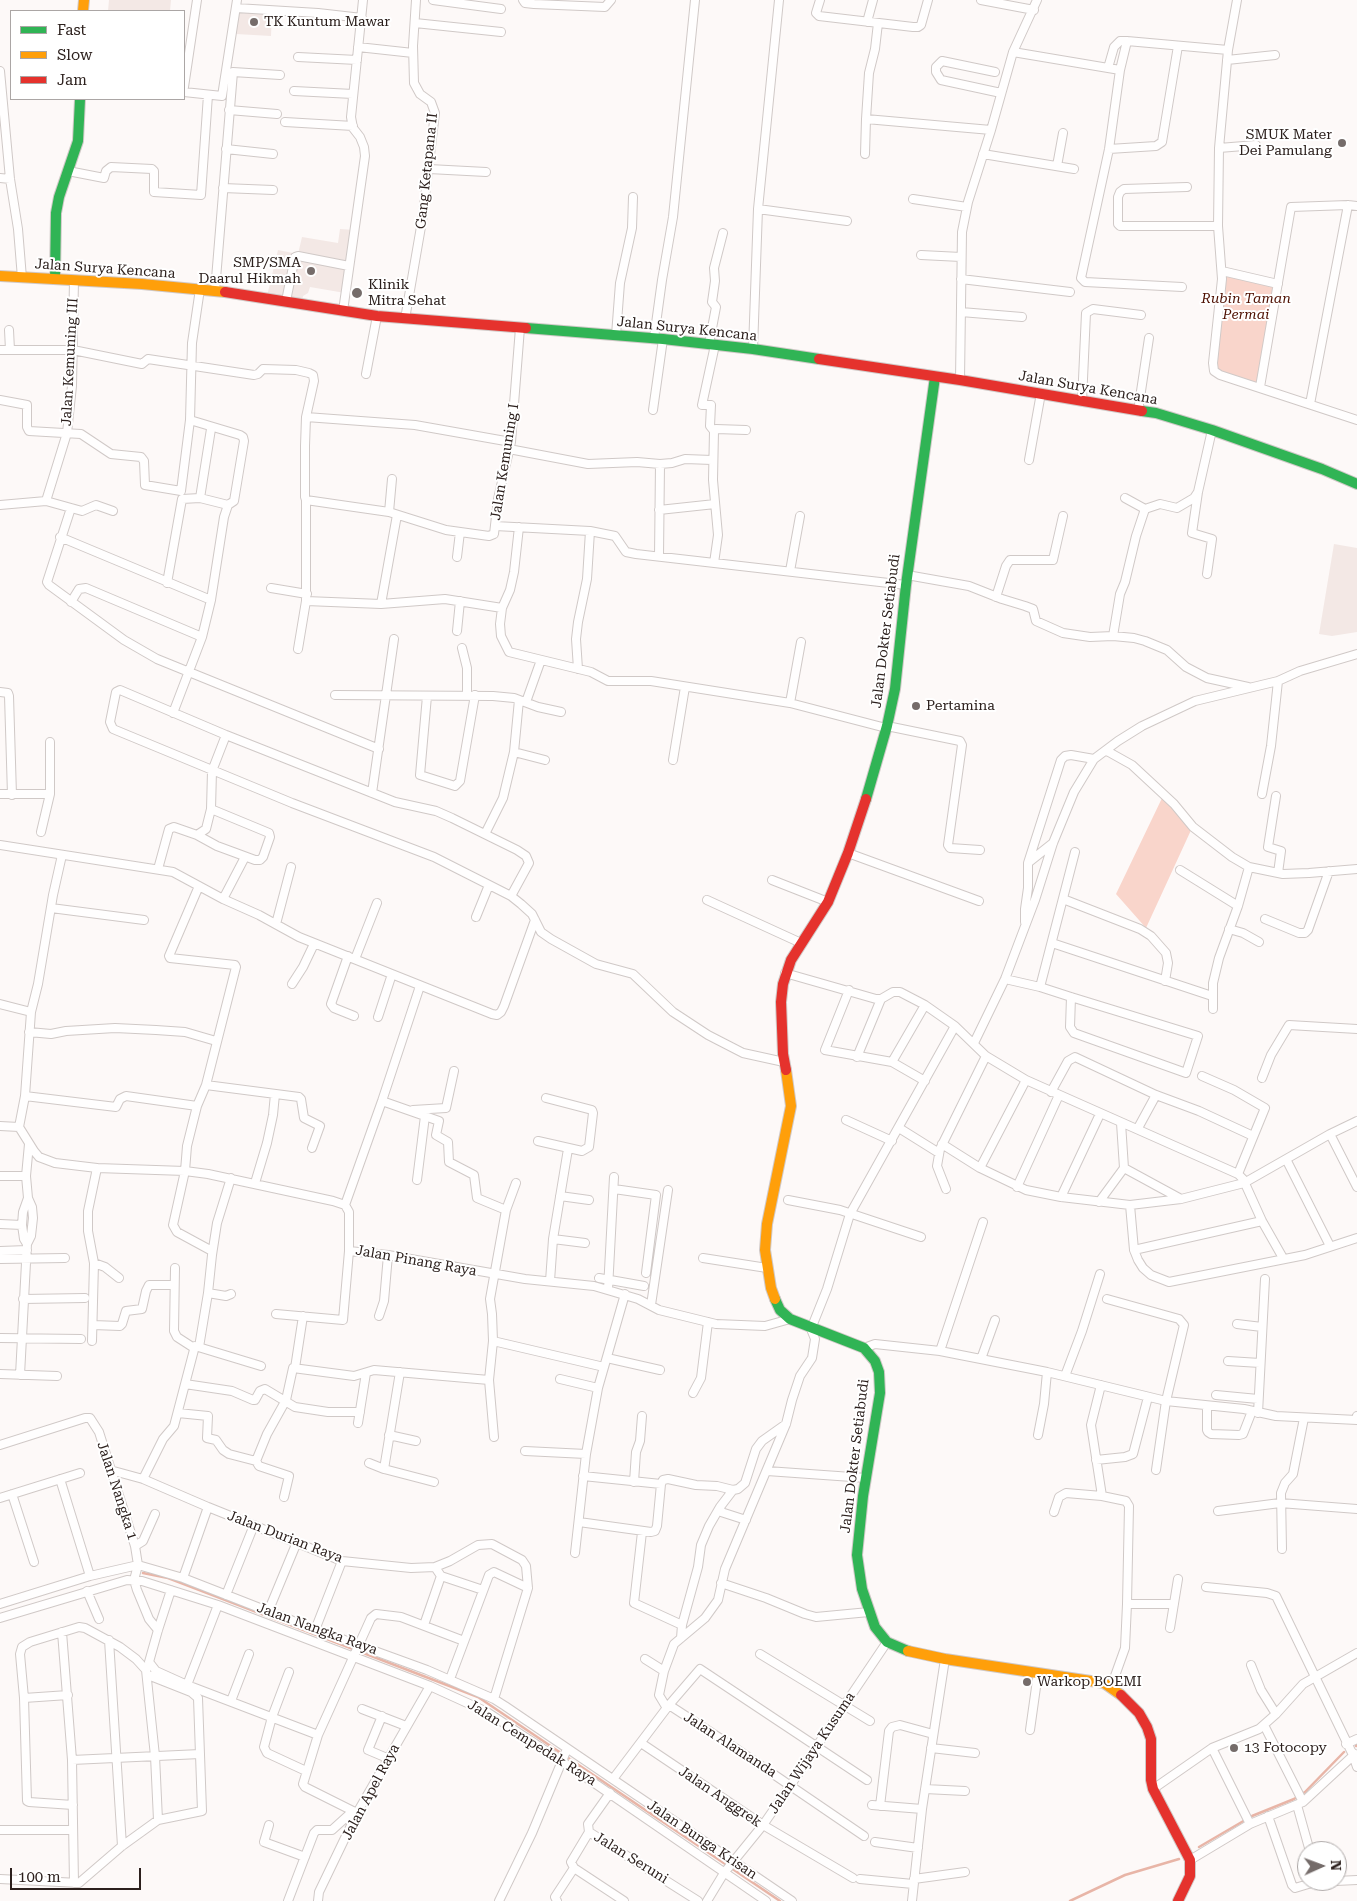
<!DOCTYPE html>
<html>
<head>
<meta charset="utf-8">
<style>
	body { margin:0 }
	#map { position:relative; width:1357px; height:1901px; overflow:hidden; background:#fdf9f8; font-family:"Roboto Serif",serif }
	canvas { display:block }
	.legend { position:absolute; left:10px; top:10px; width:175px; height:90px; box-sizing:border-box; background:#fff; border:1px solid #aba6a5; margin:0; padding:6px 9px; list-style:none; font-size:15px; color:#2c201d }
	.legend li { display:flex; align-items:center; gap:10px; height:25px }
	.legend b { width:25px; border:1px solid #aba6a5 }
	.north { position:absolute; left:1297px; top:1841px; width:50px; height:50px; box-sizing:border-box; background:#fff; border:1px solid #aba6a5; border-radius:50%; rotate:88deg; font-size:14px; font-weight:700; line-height:20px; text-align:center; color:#2c201d }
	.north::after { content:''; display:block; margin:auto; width:18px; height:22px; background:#756c6a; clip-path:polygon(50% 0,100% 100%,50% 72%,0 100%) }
	.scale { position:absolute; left:10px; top:1868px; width:131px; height:22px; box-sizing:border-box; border:2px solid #2c201d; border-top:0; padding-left:6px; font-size:15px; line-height:18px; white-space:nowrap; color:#2c201d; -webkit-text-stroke:4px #fff; paint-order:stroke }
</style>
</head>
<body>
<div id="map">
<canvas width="1357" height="1901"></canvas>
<ul class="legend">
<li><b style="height:6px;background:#30b455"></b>Fast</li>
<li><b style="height:6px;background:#ff9f0a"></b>Slow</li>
<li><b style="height:6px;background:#e5322d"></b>Jam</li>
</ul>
<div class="north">N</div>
<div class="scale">100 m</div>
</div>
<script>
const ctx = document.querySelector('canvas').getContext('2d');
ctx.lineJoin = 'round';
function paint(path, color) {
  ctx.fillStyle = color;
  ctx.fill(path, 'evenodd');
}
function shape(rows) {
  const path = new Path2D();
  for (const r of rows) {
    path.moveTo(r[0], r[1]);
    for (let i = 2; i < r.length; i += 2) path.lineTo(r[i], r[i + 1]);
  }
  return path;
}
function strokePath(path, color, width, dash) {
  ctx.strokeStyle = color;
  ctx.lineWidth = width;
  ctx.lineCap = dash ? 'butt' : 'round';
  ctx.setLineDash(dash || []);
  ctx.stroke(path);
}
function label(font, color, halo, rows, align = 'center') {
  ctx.font = font + ' "Roboto Serif",serif';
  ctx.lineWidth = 4;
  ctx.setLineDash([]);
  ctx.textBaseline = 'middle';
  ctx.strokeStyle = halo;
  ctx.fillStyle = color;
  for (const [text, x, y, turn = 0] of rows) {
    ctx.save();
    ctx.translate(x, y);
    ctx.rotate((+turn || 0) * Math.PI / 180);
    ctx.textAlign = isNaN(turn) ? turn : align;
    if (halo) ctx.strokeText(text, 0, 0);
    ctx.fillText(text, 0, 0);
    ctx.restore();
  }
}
paint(shape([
	[109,0,171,0,170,11,108,11],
	[237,10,272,11,271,36,236,34],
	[340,229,355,230,345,293,310,287,308,293,303,296,302,303,267,296,278,250,298,254,302,237,338,243],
	[1334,544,1357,548,1357,632,1332,636,1319,634]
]), '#f3e8e5');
paint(shape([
	[1222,271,1278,284,1260,387,1214,371],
	[1163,796,1192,828,1146,928,1116,894]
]), '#f9d5cb');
strokePath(shape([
	[143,1573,168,1578,478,1697,780,1901],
	[1356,1746,1357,1745],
	[1199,1847,1252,1816,1294,1799,1305,1792,1344,1752],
	[1070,1901,1125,1875,1179,1859]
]), '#e8b5a7', 2.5);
const street = shape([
	[433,0,501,9],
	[523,0,525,3,534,4,605,7,611,0],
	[820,0,816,13,819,16,913,27,918,27,921,25,928,0],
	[981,0,1034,10],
	[1237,0,1228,50,1219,148,1218,226,1222,279,1213,363,1214,371,1220,375,1357,420],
	[236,8,318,13,362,18],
	[867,22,873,0],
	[415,23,501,32],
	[1127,41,1120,70,1109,149,1081,278,1085,282,1182,287],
	[358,47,413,53],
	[1013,52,1120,70],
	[298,57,357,60],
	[1227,60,1275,55],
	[1108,68,1114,47,1120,41,1127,41,1228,50],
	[0,71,10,179,18,229,22,278],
	[995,72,942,61,936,67,936,72,941,80,1001,93],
	[184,87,197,0],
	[294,91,353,94],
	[184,92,222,96,237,0],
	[229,110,277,114],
	[866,119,869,73,875,49,878,23],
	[285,122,353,126],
	[1219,148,1256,145],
	[226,149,273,154],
	[1109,149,1156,146,1162,142,1178,46],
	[865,154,866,119,991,130],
	[983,154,1074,169],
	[1057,166,1063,133],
	[429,169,486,172],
	[68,171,104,178,106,171,111,167,152,169,154,171,154,192,201,195,208,95],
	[0,178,10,179],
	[1187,187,1124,189,1120,192,1118,197,1118,224,1120,226,1218,226],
	[223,188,273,190],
	[913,199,967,207],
	[758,209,847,221],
	[921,255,961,257],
	[1222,271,1278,284],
	[961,279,1070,292],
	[215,291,233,72,280,75],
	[286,301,295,257,298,256,349,266],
	[343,311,365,156,364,147,360,137,353,128,351,117,363,0],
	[961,312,1022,317],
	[405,319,422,221,435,113,431,102,420,94,414,83,413,46,416,0],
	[9,330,10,350],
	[616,335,620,283,632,228,633,197],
	[654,338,662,280,673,217,695,0],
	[709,344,716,307,712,302,715,281,714,268,723,233],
	[753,349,758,209,779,0],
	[0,350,73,350,142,364,148,359,254,375,258,374,263,369,296,370,309,373,313,375,314,381,306,417,305,446,305,497,306,500,306,601,381,604,445,599,502,608],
	[366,374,377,316],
	[960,380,962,232,968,202,991,130,1013,52,1037,0],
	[1260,387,1291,207,1348,205,1357,206],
	[0,400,27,405,27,427,29,431,81,434,111,454,141,457,144,461,145,485,181,491,190,420,192,343,200,289],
	[1082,401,1086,313,1093,309,1141,315],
	[1310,404,1348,205],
	[653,410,663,339],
	[1138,411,1149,338],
	[306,417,415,425,511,442],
	[714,431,710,426,711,405,702,405,715,345],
	[509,449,588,464,637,462,660,464,672,463,685,459,712,460],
	[1029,460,1041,393],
	[200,498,211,429],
	[1125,498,1145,509],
	[306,500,389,512,446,530,489,536,494,534,498,499,511,442,520,328],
	[46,501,67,433,72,386,74,280],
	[0,505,46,501,82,511,96,505,113,511],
	[71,508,47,582,49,585,124,640,157,659,379,749],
	[659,510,715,504],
	[389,512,392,479],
	[495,526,590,531,615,536,626,552,636,554,906,585],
	[519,527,514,572,510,590,502,608,500,624,501,636,509,652,591,672,608,681,651,681,790,703,886,728],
	[60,537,211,600],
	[659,556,660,464],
	[457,557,460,532],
	[714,563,718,535,713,480,714,431,716,429,746,430],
	[790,571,800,516],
	[1207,574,1212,539,1192,533,1198,492,1212,430],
	[907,575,969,586,1002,599,1025,606,1033,609,1036,621,1063,633,1090,637,1113,636,1134,638,1145,641,1167,650,1186,667,1207,678,1248,687],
	[167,583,182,499,200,498,228,505],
	[271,588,307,594],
	[996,597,1006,566,1010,560,1053,560,1063,516],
	[71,602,79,589,86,588,202,637],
	[381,604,397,515],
	[457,631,460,601],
	[1113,636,1120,594,1125,582,1136,536,1145,509,1160,504,1177,508,1194,498,1198,492],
	[462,648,467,668,467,695],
	[298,649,306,601],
	[578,669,576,639,578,622,587,579,590,531],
	[0,692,8,693,9,696,12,795],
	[335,695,493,696,514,698,538,707,561,712],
	[427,696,420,775,455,786,460,781,475,695],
	[526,702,541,660],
	[790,703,801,642],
	[173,713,202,637,211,600,224,517,228,505,234,501,244,441,243,437,240,435,190,420],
	[887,726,960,741,962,745,948,845,950,848,980,850],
	[1107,751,1132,765,1174,804,1193,827,1232,857,1249,867,1283,874,1309,873,1357,869],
	[514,752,545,760],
	[673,760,685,687],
	[372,793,394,639],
	[0,794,50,794],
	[1262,794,1271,746,1278,681],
	[1276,796,1268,847,1281,851,1278,873],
	[41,832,50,794,50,742],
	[485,834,503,798,514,752,519,700],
	[197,835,217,846,255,860,260,860,263,857,270,837,269,833,211,809],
	[0,845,173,872,223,899,259,915,299,937,492,1014,497,1015,501,1012,504,1006,535,920],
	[848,853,979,901],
	[1029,862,1053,843],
	[158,869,169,829,174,827,197,835,206,829,211,809,212,771,226,735],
	[1180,870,1238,906],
	[772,880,828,902],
	[199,886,169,956,170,958,235,965,236,967,206,1085,197,1106,187,1146,185,1171,173,1225,177,1232,212,1251],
	[511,896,529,863,526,856,517,850,452,818,436,811,395,802,226,735,120,690,116,692,110,722,113,729,292,803,434,857,511,896,521,904,532,914,541,932,551,939,596,964,633,974,673,1012,708,1035,743,1053,784,1062],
	[223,899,245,857],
	[1063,899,1140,929,1151,936,1166,953,1168,963,1165,981],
	[707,900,801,943],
	[51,908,144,920],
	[476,917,489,885],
	[1265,919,1299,933,1305,933,1308,930,1329,871],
	[1025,922,1025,909,1028,888,1028,863,1061,760,1065,756,1071,755,1094,759],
	[276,924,291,867],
	[1229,929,1243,933,1259,942],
	[1052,943,1209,995],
	[348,956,331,1004,334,1008,354,1016],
	[355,959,377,903],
	[785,973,876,999,881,999,893,992,900,992,925,1005,955,1026,986,1056,1026,1080,1238,1174,1243,1179,1262,1221,1283,1258],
	[1005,979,1040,987,1071,997,1198,1036,1186,1073,1074,1033,1070,1027,1071,997],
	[292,984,303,967,314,944],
	[1040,987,1075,852],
	[849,990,825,1050,892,1062,925,1081],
	[0,1004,31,1012],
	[1213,1009,1213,983,1219,958,1238,906,1249,867],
	[378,1017,392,974],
	[29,1032,51,1034,66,1031,115,1028,156,1030,185,1032,216,1041],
	[974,1043,1005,979,1035,900,1053,843,1074,792,1094,759,1118,741,1142,726,1195,701,1278,681,1300,671,1357,654],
	[857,1057,881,999],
	[892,1062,925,1005],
	[1202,1076,1234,1090,1265,1108,1238,1174],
	[1262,1078,1271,1055,1289,1025,1357,1029],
	[206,1085,299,1097,301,1099,304,1118,320,1126,312,1148],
	[1051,1092,1068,1061,1075,1057,1156,1095,1199,1111,1253,1136],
	[25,1096,116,1107,120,1099,126,1096,197,1106],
	[382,1101,439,1121,436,1135,448,1142,449,1162,474,1175,477,1198,506,1210],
	[413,1110,446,1108,454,1071],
	[846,1120,892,1141],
	[0,1126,19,1127,34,1151,39,1157,55,1163,97,1168,185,1171,208,1174,333,1201,345,1205,349,1212,349,1251,388,1255,525,1279,594,1286,638,1299,659,1310,716,1324,765,1326,790,1319],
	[19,1127,25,1096,31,1012,38,984,53,895,62,855],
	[899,1128,939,1153],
	[1138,1128,1156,1095],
	[1330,1134,1357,1187],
	[538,1141,582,1151,589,1147,593,1113,592,1110,546,1098],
	[942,1144,980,1168,1026,1190,1061,1197,1130,1205,1181,1199,1244,1183,1330,1134,1357,1121],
	[1287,1161,1330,1246],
	[980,1168,1026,1080],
	[1124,1168,1181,1199],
	[0,1176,26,1176],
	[231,1178,217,1223,212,1255,208,1293,226,1296,231,1294],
	[417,1180,425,1116],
	[255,1183,267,1143,273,1115,275,1094],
	[1017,1187,1059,1095],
	[614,1189,656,1195,646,1273],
	[946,1189,937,1166,940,1149,986,1056],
	[560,1196,589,1200],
	[1061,1197,1100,1114],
	[788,1200,840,1210,921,1237],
	[1099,1202,1124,1168,1121,1123],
	[345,1205,382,1101,420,986],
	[1130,1205,1134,1250,1138,1260,1143,1268,1151,1275,1169,1282,1305,1255,1357,1238],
	[0,1224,22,1225],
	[553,1239,585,1243],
	[27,1244,24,1239,22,1225,23,1212,28,1198],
	[1134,1250,1262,1221],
	[0,1251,27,1250],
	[703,1258,767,1268],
	[0,1259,65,1258],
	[94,1263,105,1267,119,1278],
	[175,1268,174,1331,177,1337,194,1348],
	[599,1278,644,1286],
	[550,1281,553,1239,568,1149],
	[608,1289,614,1177],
	[23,1299,85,1298],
	[1107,1299,1179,1319,1184,1325,1166,1401,1156,1470],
	[651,1305,668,1190],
	[276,1314,343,1320,349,1251],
	[379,1316,384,1301,388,1255],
	[1237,1324,1262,1327],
	[93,1325,120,1326,122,1324,126,1311,142,1309,146,1291,149,1285,174,1285],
	[0,1338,81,1339],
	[92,1341,94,1263,88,1231,88,1211,97,1168],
	[493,1341,604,1367],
	[199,1347,208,1293],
	[864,1348,875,1344,940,1351,1047,1372,1166,1401,1244,1409,1276,1416,1357,1420,1357,1416],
	[940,1351,983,1222],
	[607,1358,660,1370],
	[981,1359,995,1320],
	[1228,1361,1260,1363],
	[295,1368,303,1316],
	[400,1372,384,1469,434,1482],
	[0,1374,57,1376],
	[20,1375,27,1244,31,1236,33,1218,32,1207,28,1198,26,1176,29,1144],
	[1065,1376,1082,1331,1100,1274],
	[560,1379,598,1388],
	[185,1384,232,1391,253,1400,255,1400,260,1391,265,1389,295,1407,328,1412,360,1412],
	[1101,1385,1091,1425,1102,1496],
	[693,1393,701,1378,708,1322],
	[1216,1395,1258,1399],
	[1207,1406,1207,1430,1208,1432,1211,1434,1239,1435,1243,1434,1252,1411],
	[178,1413,208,1416,207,1438,216,1440,223,1450,229,1454,256,1461],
	[1258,1413,1265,1279],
	[358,1423,366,1373],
	[389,1435,416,1441],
	[1038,1435,1044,1404,1047,1372],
	[494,1437,489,1380,493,1341,492,1314,490,1299,506,1210,516,1183],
	[0,1445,85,1418,90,1418,99,1432,135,1546,138,1565,134,1580,137,1590,149,1619,158,1630],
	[525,1451,586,1454],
	[1096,1460,1125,1457,1133,1454,1148,1397],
	[369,1463,384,1469],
	[110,1470,143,1479,208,1507,342,1561,411,1568,435,1567,450,1561,478,1545,492,1544,522,1560,526,1566,528,1588,494,1699],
	[767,1471,866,1478],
	[583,1476,661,1484],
	[60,1479,90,1576],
	[143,1479,163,1439,174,1426,195,1346,261,1366],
	[634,1482,636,1452,640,1441,642,1416],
	[12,1494,34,1562],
	[284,1497,289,1476,259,1466,256,1461,267,1434,286,1400,293,1368,354,1376,374,1370,489,1380],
	[0,1498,80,1473],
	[1218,1511,1280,1503,1357,1509],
	[1054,1512,1059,1497,1066,1493,1102,1496,1126,1501,1129,1506,1127,1604,1125,1648,1111,1687],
	[746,1520,721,1512,720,1507,733,1490,738,1489,745,1483,756,1449,762,1441,786,1424],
	[579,1522,651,1532,655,1531,657,1526,661,1484,663,1480,668,1479,696,1485,717,1486,733,1490],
	[642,1532,634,1603,682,1625],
	[135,1546,143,1541,155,1514],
	[1282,1549,1281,1493,1285,1483,1293,1474,1304,1418],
	[575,1553,586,1454,598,1388,625,1294],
	[435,1567,441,1576,483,1590],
	[183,1578,208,1507],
	[721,1583,766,1598,805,1614,816,1617,869,1612],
	[1206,1587,1267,1593,1276,1596,1353,1755,1357,1767],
	[171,1590,158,1630,149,1662,156,1671,187,1685,318,1735],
	[87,1591,99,1619],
	[226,1595,254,1525],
	[0,1604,90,1576,138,1565,183,1578,306,1626,427,1670,494,1699,505,1706,792,1901],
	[1127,1604,1174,1604],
	[268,1612,297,1542],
	[0,1618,127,1580,142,1581,218,1605,430,1686,487,1712,584,1776,766,1901],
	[424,1625,441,1576],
	[1170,1628,1178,1579],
	[315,1630,342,1561],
	[62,1632,72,1760,74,1883],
	[681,1638,682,1625,698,1567,701,1545,709,1526,720,1507],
	[109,1640,122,1846],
	[760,1654,870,1721],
	[645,1659,664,1671],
	[1251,1665,1261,1690,1276,1714],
	[289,1672,272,1717,264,1747,267,1753,306,1771],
	[450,1679,489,1575,494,1572,528,1588],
	[187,1685,218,1605],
	[24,1698,68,1695],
	[231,1701,249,1654],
	[362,1709,406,1726],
	[382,1716,368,1750,387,1758],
	[1264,1725,1303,1802],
	[1030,1730,1038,1673],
	[641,1743,763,1825,853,1878],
	[1346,1744,1357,1739],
	[931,1748,975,1753],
	[1212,1748,1250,1824],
	[72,1760,200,1754],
	[613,1779,669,1705,700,1669,867,1780],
	[925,1789,965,1791],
	[1153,1789,1212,1748,1259,1729,1276,1714,1303,1684,1357,1653],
	[73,1805,29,1802,27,1801,24,1698,20,1654,22,1647,30,1642,79,1627,85,1628,120,1647,136,1659,146,1670,155,1756,158,1820],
	[872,1805,922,1809],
	[1297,1805,1309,1848],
	[880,1806,889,1731,892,1727,900,1725,933,1734],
	[357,1813,305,1787,303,1784,318,1735,371,1618,376,1614,401,1617,464,1641],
	[1268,1816,1292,1885,1295,1888,1315,1882,1357,1880],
	[269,1825,264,1842,305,1857],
	[0,1830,73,1830],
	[589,1832,698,1901],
	[864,1836,735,1748,669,1705,665,1705,659,1695,664,1671,674,1644,705,1618,718,1600,725,1569,786,1424,792,1400,800,1376,812,1358,815,1339,811,1329,827,1289,850,1214,955,1026],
	[875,1842,918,1848],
	[1190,1860,1250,1824,1303,1802,1355,1754],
	[574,1868,624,1901],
	[0,1879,79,1883,122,1846,158,1820,202,1811,198,1698,191,1692,148,1675],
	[860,1879,913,1884],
	[914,1879,965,1872],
	[288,1901,314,1833,317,1830,332,1830,353,1811],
	[318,1901,319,1892,357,1813,430,1686],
	[499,1901,532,1833,567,1749],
	[557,1901,555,1897,574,1868,571,1862,589,1832,588,1824,610,1793],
	[707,1901,724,1873,763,1825,790,1786,887,1642],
	[912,1901,922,1809,945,1659]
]);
const fast = shape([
	[55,279,56,213,59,197,78,141,80,99],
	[526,328,663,339,753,349,819,359],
	[1142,411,1156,413,1212,430,1322,469,1357,484],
	[866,799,887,726,895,689,906,585,935,377],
	[775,1299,780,1310,790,1319,864,1348,875,1361,879,1372,880,1393,863,1496,857,1555,862,1589,875,1627,887,1642,908,1651]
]);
const slow = shape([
	[83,11,84,0],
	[0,276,142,284,225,292],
	[775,1299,771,1288,765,1250,767,1224,791,1106,786,1070],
	[908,1651,945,1659,1104,1683,1121,1695]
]);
const jam = shape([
	[225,292,377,316,526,328],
	[819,359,960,380,1142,411],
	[786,1070,783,1054,781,1002,783,984,791,960,828,902,848,853,866,799],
	[1121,1695,1139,1713,1147,1727,1151,1739,1151,1780,1153,1789,1190,1860,1190,1876,1178,1901]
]);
strokePath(street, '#d0c9c7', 10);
strokePath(fast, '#d0c9c7', 12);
strokePath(slow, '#d0c9c7', 12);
strokePath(jam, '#d0c9c7', 12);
strokePath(street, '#fffefe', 8);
strokePath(fast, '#30b455', 10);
strokePath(slow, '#ff9f0a', 10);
strokePath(jam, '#e5322d', 10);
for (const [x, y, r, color] of [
	[254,22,5,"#756c6a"],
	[1342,143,5,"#756c6a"],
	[311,271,5,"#756c6a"],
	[357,293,6,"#756c6a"],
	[916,706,5,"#756c6a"],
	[1027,1682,5,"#756c6a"],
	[1234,1748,5,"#756c6a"]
]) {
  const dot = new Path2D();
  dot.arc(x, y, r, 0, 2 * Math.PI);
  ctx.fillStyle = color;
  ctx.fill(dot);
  strokePath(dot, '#fff', 2);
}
label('14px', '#2c201d', '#fff', [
	["TK Kuntum Mawar",264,22],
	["SMUK Mater",1332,135,"right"],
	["Dei Pamulang",1332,151,"right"],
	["SMP/SMA",301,263,"right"],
	["Daarul Hikmah",301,279,"right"],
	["Klinik",368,285],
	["Mitra Sehat",368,301],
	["Pertamina",926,706],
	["Warkop BOEMI",1037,1682],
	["13 Fotocopy",1244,1748]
], 'left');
label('14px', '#2c201d', '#fff', [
	["Gang Ketapana II",427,171,-84],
	["Jalan Surya Kencana",105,269,4],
	["Jalan Surya Kencana",687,329,6],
	["Jalan Kemuning III",70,362,-87],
	["Jalan Surya Kencana",1088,388,10],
	["Jalan Kemuning I",505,462,-81],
	["Jalan Dokter Setiabudi",886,631,-83],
	["Jalan Pinang Raya",416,1261,10],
	["Jalan Dokter Setiabudi",855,1456,-83],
	["Jalan Nangka 1",117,1491,72],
	["Jalan Durian Raya",285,1537,21],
	["Jalan Nangka Raya",317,1629,20],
	["Jalan Cempedak Raya",532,1743,32],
	["Jalan Alamanda",730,1745,33],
	["Jalan Wijaya Kusuma",812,1753,-56],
	["Jalan Apel Raya",371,1792,-62],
	["Jalan Anggrek",720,1797,34],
	["Jalan Bunga Krisan",702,1840,34],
	["Jalan Seruni",631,1858,32]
]);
label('italic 14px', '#4e0f00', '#fff', [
	["Rubin Taman",1246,299],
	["Permai",1246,315]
]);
</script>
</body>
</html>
